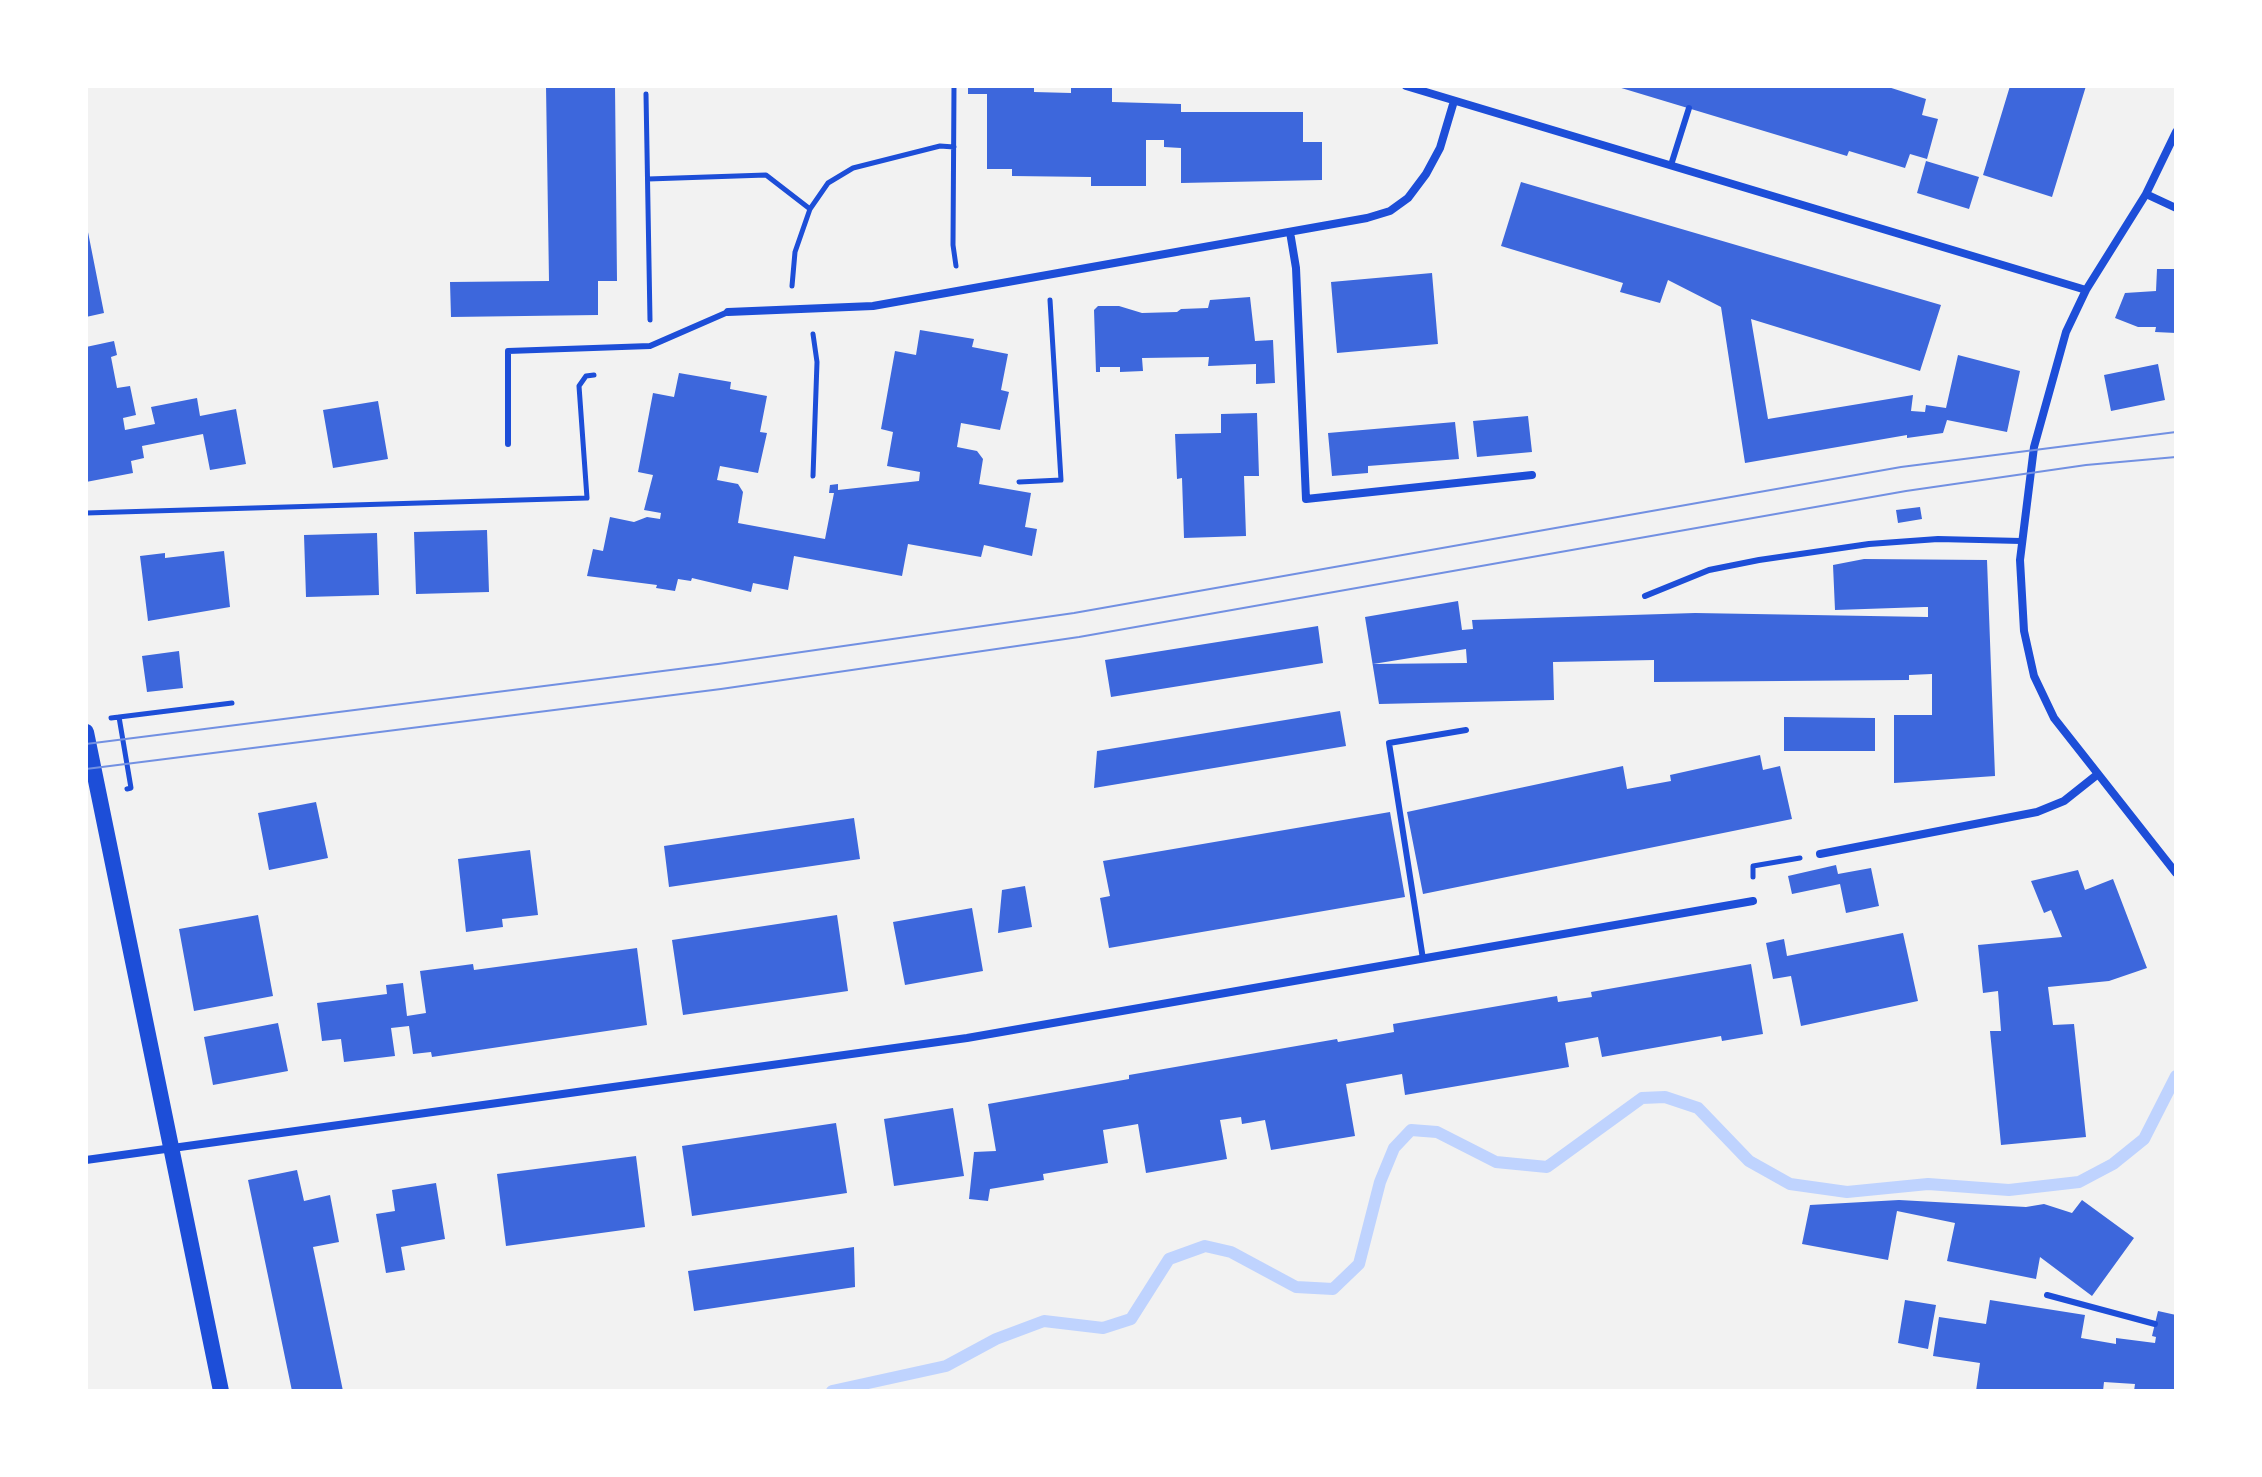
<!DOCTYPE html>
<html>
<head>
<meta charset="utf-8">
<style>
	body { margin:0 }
	#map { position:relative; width:2262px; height:1477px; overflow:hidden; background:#f2f2f2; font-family:"Golos Text",sans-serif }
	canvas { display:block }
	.frame { position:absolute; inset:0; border:88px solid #fff; pointer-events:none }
</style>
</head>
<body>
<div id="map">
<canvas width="2262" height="1477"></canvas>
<div class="frame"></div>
</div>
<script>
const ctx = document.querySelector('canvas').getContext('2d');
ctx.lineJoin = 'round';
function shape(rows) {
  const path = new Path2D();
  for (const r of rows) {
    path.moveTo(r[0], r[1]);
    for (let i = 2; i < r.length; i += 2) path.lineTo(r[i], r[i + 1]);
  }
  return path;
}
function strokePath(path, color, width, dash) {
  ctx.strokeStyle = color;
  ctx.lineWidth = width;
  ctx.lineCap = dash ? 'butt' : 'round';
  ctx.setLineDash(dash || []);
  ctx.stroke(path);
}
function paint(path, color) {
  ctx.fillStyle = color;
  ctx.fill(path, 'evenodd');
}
strokePath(shape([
	[832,1391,946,1366,996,1339,1044,1321,1103,1328,1131,1319,1169,1259,1205,1246,1231,1252,1296,1287,1333,1289,1359,1264,1380,1182,1394,1148,1411,1130,1437,1132,1496,1162,1547,1167,1642,1098,1665,1097,1698,1108,1749,1161,1790,1184,1847,1192,1928,1184,2009,1190,2079,1182,2113,1164,2144,1139,2176,1076]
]), '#bfd3fe', 12);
paint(shape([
	[546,86,615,86,617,281,598,281,598,315,451,317,450,282,549,281],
	[968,86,1034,86,1034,92,1071,93,1071,86,1112,86,1112,102,1181,104,1181,112,1303,112,1303,142,1322,142,1322,180,1181,183,1181,148,1164,147,1164,140,1146,140,1146,186,1091,186,1091,177,1012,176,1012,169,987,169,987,94,968,94],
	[1885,86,1926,99,1922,115,1938,119,1927,159,1910,154,1905,168,1849,151,1847,156,1618,87],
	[2010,86,2086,86,2052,197,1983,175],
	[1926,161,1979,177,1969,209,1917,193],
	[1521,182,1941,305,1920,371,1751,319,1768,419,1913,395,1911,411,1925,412,1926,405,1946,408,1958,355,2020,371,2007,432,1947,420,1943,433,1907,438,1907,435,1745,463,1721,307,1668,280,1660,303,1620,292,1623,283,1501,246],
	[87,227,104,313,86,317,86,228],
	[2157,269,2176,269,2176,333,2155,332,2156,327,2138,327,2115,318,2125,293,2156,291],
	[1432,273,1438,344,1337,353,1331,282],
	[1250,297,1255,341,1273,340,1275,383,1256,384,1256,364,1208,366,1209,357,1142,358,1143,371,1120,372,1120,367,1100,367,1100,372,1096,372,1094,310,1098,306,1119,306,1142,313,1177,312,1181,309,1208,308,1210,300],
	[920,330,974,339,972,347,1008,354,1001,390,1009,392,1000,430,961,423,957,447,977,451,983,459,979,484,1031,493,1025,527,1037,529,1032,556,984,545,981,557,908,544,902,576,794,556,788,590,753,583,751,592,692,578,691,581,678,579,675,591,656,588,657,585,587,576,593,549,603,551,610,517,634,522,647,517,660,519,661,513,644,510,653,475,638,472,653,393,674,397,679,373,731,382,730,389,767,396,760,432,767,433,758,473,720,466,717,480,738,484,743,492,738,523,825,539,834,493,829,493,830,485,838,484,838,490,919,481,920,472,887,466,893,432,881,429,895,351,916,355],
	[114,341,117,355,111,357,117,388,130,386,136,415,123,418,125,430,155,424,151,407,197,398,200,416,236,409,246,464,210,470,203,434,142,446,144,458,131,461,133,473,86,482,86,347],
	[2158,364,2165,400,2111,411,2104,375],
	[378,401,388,459,333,468,323,410],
	[1257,413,1259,476,1244,476,1246,536,1184,538,1182,478,1177,479,1175,434,1221,433,1221,414],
	[1528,416,1532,452,1477,457,1473,421],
	[1455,422,1459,459,1368,466,1368,473,1332,476,1328,433],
	[1920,507,1922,519,1898,523,1896,510],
	[487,530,489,592,416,594,414,532],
	[377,533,379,595,306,597,304,535],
	[224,551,230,607,148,621,140,556,165,553,165,558],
	[1864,559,1987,560,1995,776,1894,783,1894,715,1932,715,1932,674,1909,675,1909,680,1654,682,1654,660,1553,662,1554,700,1379,704,1365,617,1458,601,1462,630,1473,629,1472,620,1695,613,1928,617,1928,607,1924,607,1835,610,1833,565],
	[1466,649,1467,663,1373,664],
	[1318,626,1323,663,1111,697,1105,660],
	[179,651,183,688,147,692,142,656],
	[1340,711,1346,746,1094,788,1097,751],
	[1784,717,1875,718,1875,751,1784,751],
	[1760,755,1763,770,1780,766,1792,819,1423,894,1407,812,1623,766,1627,789,1671,781,1670,775],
	[316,802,328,858,269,870,258,813],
	[1390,812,1405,897,1109,948,1100,898,1110,896,1103,861],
	[854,818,860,859,669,887,664,846],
	[530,850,538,915,502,919,503,927,466,932,458,859],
	[1836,865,1838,874,1871,868,1879,906,1846,913,1840,884,1792,894,1788,876],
	[2078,870,2085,890,2113,879,2147,968,2109,981,2048,987,2053,1025,2074,1024,2086,1137,2001,1145,1990,1031,2001,1031,1998,991,1983,993,1978,945,2062,937,2051,910,2044,913,2031,881],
	[1025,886,1032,927,998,933,1002,890],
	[972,908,983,971,905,985,893,922],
	[258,915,273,996,194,1011,179,929],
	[837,915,848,991,683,1015,672,940],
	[1903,933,1918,1001,1801,1026,1791,976,1773,979,1766,943,1784,939,1787,956],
	[637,948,647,1025,432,1057,431,1052,413,1054,409,1026,391,1028,395,1056,344,1062,341,1039,322,1041,317,1003,387,994,386,985,403,983,407,1016,426,1013,420,971,473,964,474,970],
	[1751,964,1763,1034,1722,1041,1721,1036,1602,1057,1598,1037,1565,1043,1569,1067,1405,1095,1402,1074,1346,1084,1355,1136,1271,1150,1265,1120,1242,1124,1241,1117,1220,1120,1227,1159,1146,1173,1138,1124,1103,1130,1108,1163,1043,1174,1044,1180,990,1189,988,1201,969,1199,974,1152,996,1151,988,1104,1129,1079,1129,1075,1337,1039,1338,1042,1394,1032,1393,1024,1557,996,1558,1002,1592,997,1591,992],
	[278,1023,288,1071,213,1085,204,1037],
	[953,1108,964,1176,894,1186,884,1119],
	[836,1123,847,1193,692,1216,682,1146],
	[636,1156,645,1227,506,1246,497,1174],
	[297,1170,304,1201,330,1195,339,1242,313,1247,343,1391,292,1391,248,1180],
	[436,1183,445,1239,401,1247,405,1270,386,1273,376,1214,395,1211,392,1190],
	[1899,1200,2026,1207,2044,1204,2072,1213,2082,1200,2134,1238,2092,1296,2040,1257,2036,1279,1947,1261,1955,1223,1897,1211,1888,1260,1802,1244,1810,1205],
	[854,1247,855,1287,694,1311,688,1271],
	[1905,1300,1936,1305,1928,1349,1898,1343],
	[1990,1300,2085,1315,2081,1338,2116,1344,2116,1338,2155,1343,2156,1337,2152,1336,2158,1311,2176,1315,2176,1391,2134,1391,2135,1384,2104,1382,2103,1391,1976,1391,1980,1363,1933,1356,1939,1317,1986,1324]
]), '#3d67dc');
strokePath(shape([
	[954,86,953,245,956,266],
	[646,94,650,320],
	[648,179,766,175,810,209],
	[792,286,795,252,810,209,828,183,853,168,940,146,954,147],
	[813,476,817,362,813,334],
	[1019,482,1061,480,1050,300],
	[86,513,587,498,579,386,586,376,594,375],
	[119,717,131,788,127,789],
	[111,718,232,703],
	[1753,877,1753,866,1800,858]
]), '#1d4ed8', 5);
strokePath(shape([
	[1671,165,1689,108],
	[508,444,508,351,650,346,728,312],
	[1645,596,1709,570,1759,560,1869,544,1938,539,2021,541],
	[1423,959,1389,743,1466,730],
	[2047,1295,2155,1324]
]), '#1d4ed8', 6);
strokePath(shape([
	[1406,86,2086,290],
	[2176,132,2146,194,2086,290,2066,332,2034,447,2020,560,2024,631,2034,676,2054,718,2176,873],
	[2146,194,2176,208],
	[1290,232,1296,268,1306,499,1532,475],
	[728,312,873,306,1367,218,1390,211,1408,198,1426,174,1440,148,1454,101],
	[1820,854,2037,812,2064,801,2098,774],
	[86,1160,967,1038,1753,901]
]), '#1d4ed8', 8);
strokePath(shape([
	[86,732,221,1391]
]), '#1d4ed8', 16);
strokePath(shape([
	[86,744,718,664,1074,613,1901,467,2176,432],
	[86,769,721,689,1079,637,1906,491,2086,465,2176,457]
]), '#7290e2', 2);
</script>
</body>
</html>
